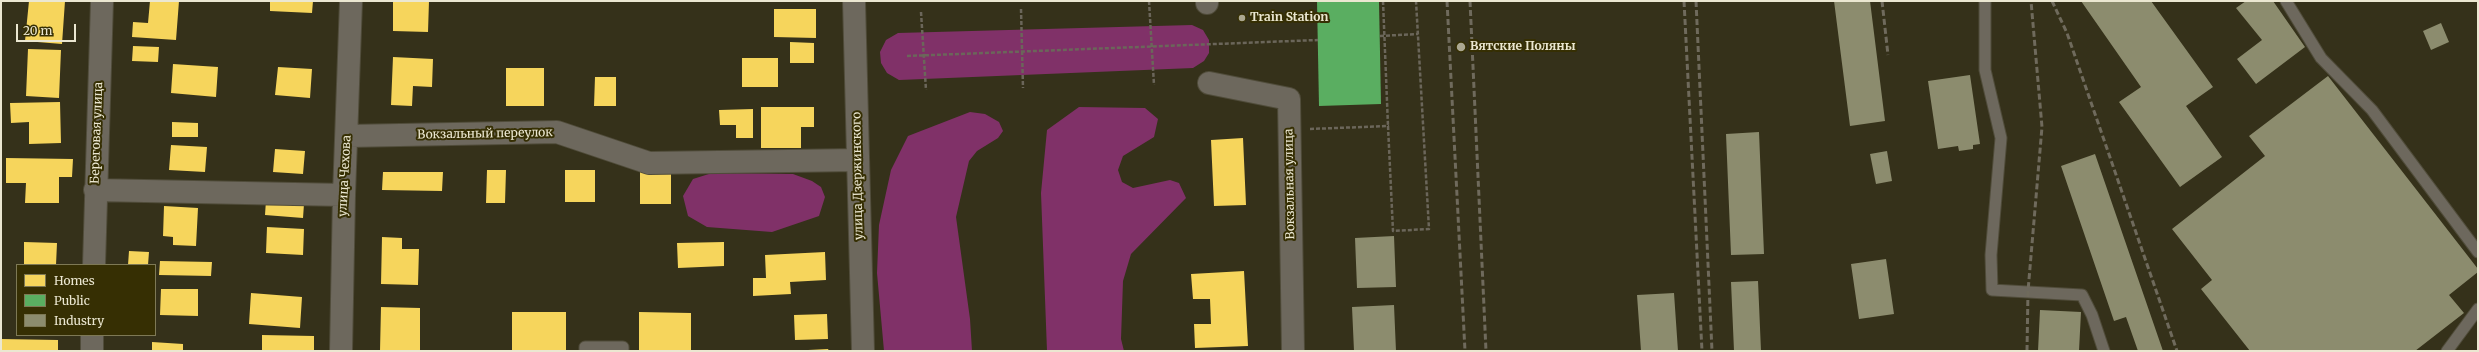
<!DOCTYPE html>
<html>
<head>
<meta charset="utf-8">
<style>
	body { margin:0 }
	#map { position:relative; width:2479px; height:352px; overflow:hidden; background:#35311a; font-family:Merriweather,serif }
	canvas { display:block }
	.frame { position:absolute; inset:0; border:2px solid #ebe7d1; pointer-events:none }
	.legend { position:absolute; left:16px; top:264px; width:140px; height:72px; box-sizing:border-box; background:#362f03; border:1px solid #7e7955; margin:0; padding:5px 7px; list-style:none; font-size:12px; color:#ebe7d1 }
	.legend li { display:flex; align-items:center; gap:8px; height:20px }
	.legend b { width:20px; border:1px solid #7e7955 }
	.scale { position:absolute; left:16px; top:24px; width:60px; height:18px; box-sizing:border-box; border:2px solid #ebe7d1; border-top:0; padding-left:5px; font-size:12px; line-height:14px; white-space:nowrap; color:#ebe7d1; -webkit-text-stroke:3px #362f03; paint-order:stroke }
</style>
</head>
<body>
<div id="map">
<canvas width="2479" height="352"></canvas>
<div class="frame"></div>
<ul class="legend">
<li><b style="height:11px;background:#f6d55c"></b>Homes</li>
<li><b style="height:11px;background:#5aae61"></b>Public</li>
<li><b style="height:11px;background:#8c8c6e"></b>Industry</li>
</ul>
<div class="scale">20 m</div>
</div>
<script>
const ctx = document.querySelector('canvas').getContext('2d');
ctx.lineJoin = 'round';
function paint(path, color) {
  ctx.fillStyle = color;
  ctx.fill(path, 'evenodd');
}
function shape(rows) {
  const path = new Path2D();
  for (const r of rows) {
    path.moveTo(r[0], r[1]);
    for (let i = 2; i < r.length; i += 2) path.lineTo(r[i], r[i + 1]);
  }
  return path;
}
function strokePath(path, color, width, dash) {
  ctx.strokeStyle = color;
  ctx.lineWidth = width;
  ctx.lineCap = dash ? 'butt' : 'round';
  ctx.setLineDash(dash || []);
  ctx.stroke(path);
}
function label(font, color, halo, rows, align = 'center') {
  ctx.font = font + ' Merriweather,serif';
  ctx.lineWidth = 4;
  ctx.setLineDash([]);
  ctx.textBaseline = 'middle';
  ctx.strokeStyle = halo;
  ctx.fillStyle = color;
  for (const [text, x, y, turn = 0] of rows) {
    ctx.save();
    ctx.translate(x, y);
    ctx.rotate((+turn || 0) * Math.PI / 180);
    ctx.textAlign = isNaN(turn) ? turn : align;
    if (halo) ctx.strokeText(text, 0, 0);
    ctx.fillText(text, 0, 0);
    ctx.restore();
  }
}
paint(shape([
	[1192,25,1203,30,1209,40,1209,53,1204,61,1193,68,899,80,887,73,881,63,880,52,886,40,898,33],
	[1079,107,1145,108,1158,119,1154,137,1123,156,1118,170,1122,182,1133,188,1170,180,1179,183,1186,198,1131,254,1123,281,1121,339,1124,351,1047,351,1041,193,1047,130],
	[970,112,985,114,999,122,1003,131,998,138,977,151,969,161,956,217,970,319,972,351,884,351,877,273,879,225,891,170,908,136],
	[712,173,793,174,812,181,821,187,825,197,819,216,772,232,707,227,688,216,683,196,693,179]
]), '#803168');
paint(shape([
	[29,1,65,1,62,44,25,41],
	[150,1,179,1,176,40,132,37,133,22,148,23],
	[270,1,313,1,312,13,270,11],
	[393,1,429,1,428,32,393,31],
	[774,9,816,9,816,38,774,37],
	[790,42,814,43,814,63,790,63],
	[133,46,159,47,158,62,132,61],
	[28,49,61,50,59,98,26,96],
	[393,57,433,59,432,87,413,86,412,106,391,105],
	[742,58,778,58,778,87,742,87],
	[173,64,218,67,216,97,171,93],
	[278,67,312,69,310,98,275,95],
	[506,68,544,68,544,106,506,106],
	[595,77,616,77,616,106,594,106],
	[60,102,61,143,29,144,29,122,11,123,10,103],
	[761,107,814,107,814,127,801,127,801,148,761,148],
	[753,109,753,138,736,138,736,125,720,125,719,110],
	[172,122,198,123,198,137,172,137],
	[1243,138,1246,205,1214,206,1211,140],
	[171,145,207,147,205,172,169,170],
	[275,149,305,151,303,174,273,172],
	[6,158,73,159,72,177,59,177,59,203,25,203,26,183,6,183],
	[487,170,506,170,505,203,486,203],
	[565,170,595,170,595,202,565,202],
	[640,171,671,171,671,204,640,204],
	[383,172,443,172,442,191,382,190],
	[266,200,304,204,303,218,265,215],
	[164,206,198,208,196,246,173,245,173,237,163,236],
	[267,227,304,229,303,255,266,253],
	[382,237,402,238,402,249,419,249,418,285,381,284],
	[24,242,57,243,56,265,24,264],
	[724,242,724,266,678,268,677,243],
	[129,251,149,252,148,265,128,265],
	[825,252,826,280,790,282,791,294,753,296,753,278,766,278,765,255],
	[160,261,212,262,211,276,159,275],
	[1244,271,1248,346,1195,348,1194,324,1211,324,1210,299,1193,299,1191,274],
	[161,289,198,289,198,316,160,315],
	[251,293,302,297,300,328,249,324],
	[381,307,420,308,420,351,380,351],
	[512,312,566,312,566,351,512,351],
	[639,312,691,313,691,351,639,351],
	[827,314,828,339,795,340,794,315],
	[262,335,314,336,314,351,262,351],
	[1,339,58,340,58,351,1,351],
	[152,342,183,344,183,351,152,351],
	[828,349,829,351,808,351,808,350]
]), '#f6d55c');
paint(shape([
	[1317,1,1379,1,1381,104,1319,106]
]), '#5aae61');
paint(shape([
	[1834,1,1870,1,1885,121,1850,126],
	[2081,1,2151,1,2213,87,2186,106,2222,157,2180,187,2119,102,2141,87],
	[2246,1,2273,1,2305,47,2256,84,2237,59,2262,40,2236,8],
	[2441,23,2449,42,2431,50,2423,31],
	[1970,75,1980,144,1973,145,1973,149,1959,151,1958,146,1938,149,1928,81],
	[2328,76,2478,269,2478,272,2449,295,2464,313,2415,351,2250,351,2201,289,2212,280,2172,229,2265,156,2249,136],
	[1759,132,1764,254,1731,255,1726,134],
	[1887,151,1892,181,1876,184,1870,154],
	[2095,154,2163,351,2138,351,2126,317,2114,321,2061,166],
	[1394,236,1396,287,1357,288,1355,238],
	[1886,259,1894,314,1859,319,1851,264],
	[1758,281,1761,351,1734,351,1731,282],
	[1674,293,1678,351,1641,351,1637,295],
	[1394,305,1396,351,1354,351,1352,307],
	[2040,310,2081,312,2079,351,2038,351]
]), '#8c8c6e');
const lane = shape([
	[1985,1,1985,70,2001,138,1991,255,1992,290,2082,295,2092,315,2104,351],
	[2286,1,2321,58,2372,110,2478,252],
	[585,351,585,347,623,347,623,351],
	[2447,351,2478,309]
]);
const street = shape([
	[854,1,863,351],
	[1207,1,1207,3],
	[1209,83,1289,99,1293,351],
	[348,136,557,132,649,163,857,160],
	[95,190,344,195],
	[94,265,102,1],
	[92,351,92,335],
	[341,351,344,195,351,1]
]);
strokePath(lane, '#504c3a', 13);
strokePath(street, '#504c3a', 24);
strokePath(shape([
	[1149,1,1154,85],
	[1383,1,1388,126],
	[1021,9,1023,88],
	[921,12,926,90],
	[907,56,1318,40],
	[1310,129,1388,126,1393,231,1429,229,1416,1]
]), '#6b665a', 2.5, [4, 2]);
strokePath(lane, '#6d685d', 11);
strokePath(street, '#6d685d', 22);
strokePath(shape([
	[1447,1,1465,351],
	[1470,1,1486,351],
	[1684,1,1702,351],
	[1696,1,1712,351],
	[1882,1,1888,55],
	[2052,1,2067,33,2177,351],
	[2027,351,2028,291,2042,127,2031,1]
]), '#6f6a5c', 3, [6, 3]);
strokePath(shape([
	[1380,36,1418,34]
]), '#6b665a', 2.5, [4, 2]);
for (const [x, y, r, color] of [
	[1242,18,4,"#aba791"],
	[1461,47,5,"#aba791"]
]) {
  const dot = new Path2D();
  dot.arc(x, y, r, 0, 2 * Math.PI);
  ctx.fillStyle = color;
  ctx.fill(dot);
  strokePath(dot, '#362f03', 1.5);
}
label('bold 12px', '#ebe7d1', '#362f03', [
	["Train Station",1250,18],
	["Вятские Поляны",1470,47]
], 'left');
label('12px', '#ebe7d1', '#362f03', [
	["Береговая улица",97,133,-88],
	["Вокзальный переулок",485,134,-1],
	["улица Чехова",345,176,-87],
	["улица Дзержинского",858,176,-91],
	["Вокзальная улица",1290,184,-91]
]);
</script>
</body>
</html>
